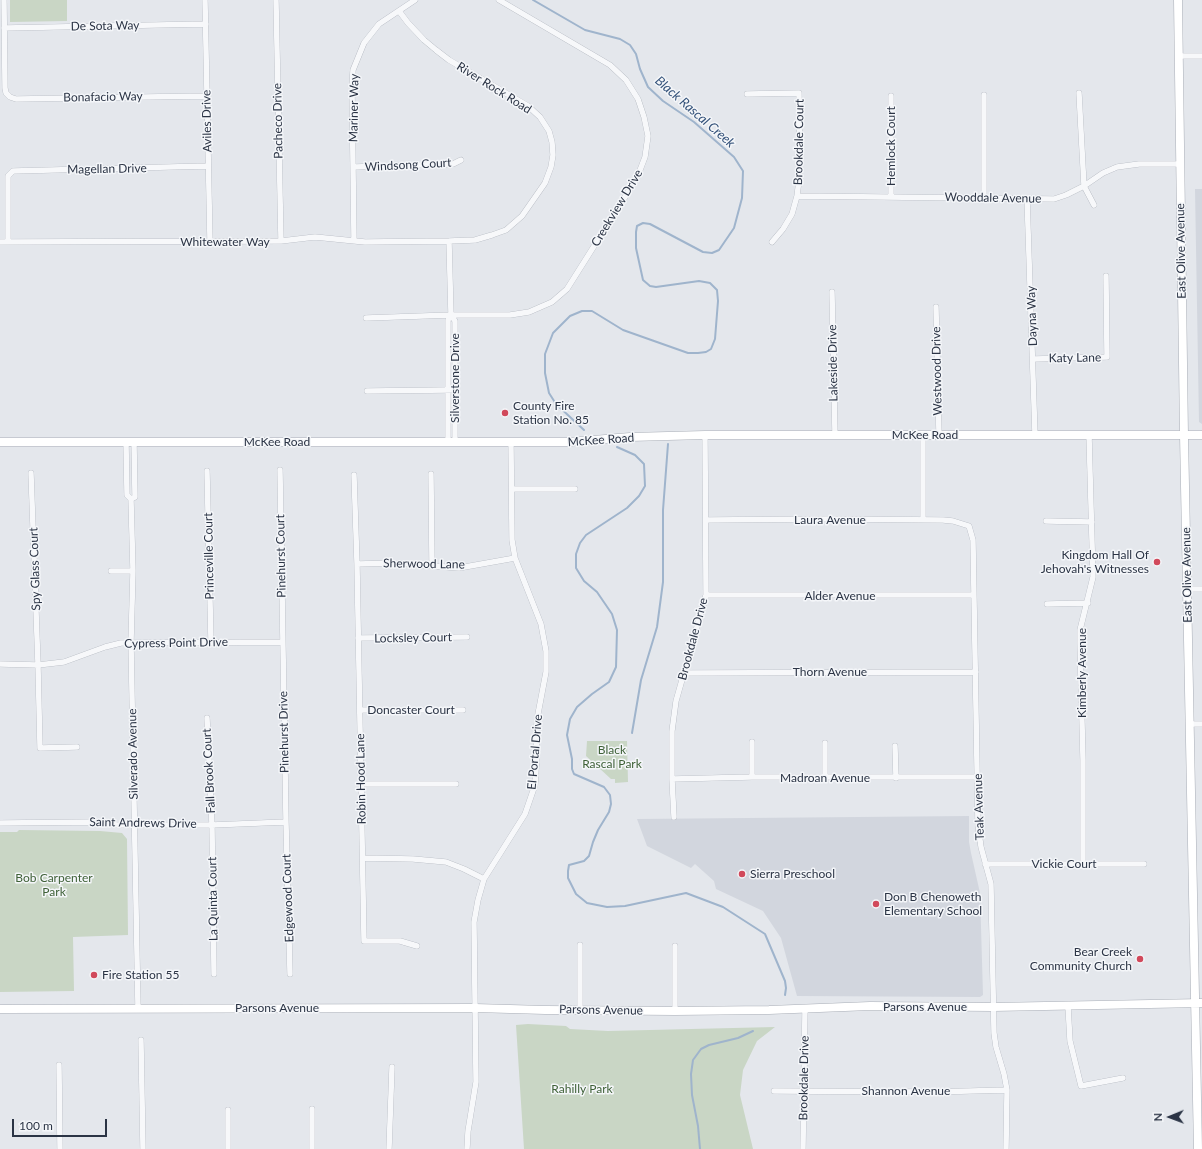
<!DOCTYPE html>
<html>
<head>
<meta charset="utf-8">
<style>
	body { margin:0 }
	#map { position:relative; width:1202px; height:1149px; overflow:hidden; background:#e4e7ec; font-family:Lato,sans-serif }
	canvas { display:block }
	.north { position:absolute; left:1150px; top:1097px; width:40px; height:40px; -webkit-text-stroke:3px #f4f6f9; paint-order:stroke; rotate:269deg; font-size:11px; font-weight:700; line-height:16px; text-align:center; color:#2b3445 }
	.north::after { content:''; display:block; margin:auto; width:14px; height:18px; background:#2b3445; clip-path:polygon(50% 0,100% 100%,50% 72%,0 100%) }
	.scale { position:absolute; left:12px; top:1119px; width:95px; height:18px; box-sizing:border-box; border:2px solid #2b3445; border-top:0; padding-left:5px; font-size:12px; line-height:14px; white-space:nowrap; color:#2b3445; -webkit-text-stroke:3px #f4f6f9; paint-order:stroke }
</style>
</head>
<body>
<div id="map">
<canvas width="1202" height="1149"></canvas>
<div class="north">N</div>
<div class="scale">100 m</div>
</div>
<script>
const ctx = document.querySelector('canvas').getContext('2d');
ctx.lineJoin = 'round';
function paint(path, color) {
  ctx.fillStyle = color;
  ctx.fill(path, 'evenodd');
}
function shape(rows) {
  const path = new Path2D();
  for (const r of rows) {
    path.moveTo(r[0], r[1]);
    for (let i = 2; i < r.length; i += 2) path.lineTo(r[i], r[i + 1]);
  }
  return path;
}
function strokePath(path, color, width, dash) {
  ctx.strokeStyle = color;
  ctx.lineWidth = width;
  ctx.lineCap = dash ? 'butt' : 'round';
  ctx.setLineDash(dash || []);
  ctx.stroke(path);
}
function label(font, color, halo, rows, align = 'center') {
  ctx.font = font + ' Lato,sans-serif';
  ctx.lineWidth = 3;
  ctx.setLineDash([]);
  ctx.textBaseline = 'middle';
  ctx.strokeStyle = halo;
  ctx.fillStyle = color;
  for (const [text, x, y, turn = 0] of rows) {
    ctx.save();
    ctx.translate(x, y);
    ctx.rotate((+turn || 0) * Math.PI / 180);
    ctx.textAlign = isNaN(turn) ? turn : align;
    if (halo) ctx.strokeText(text, 0, 0);
    ctx.fillText(text, 0, 0);
    ctx.restore();
  }
}
paint(shape([
	[1195,189,1202,189,1202,424,1199,422],
	[969,816,969,842,971,853,980,893,983,995,980,997,797,996,781,938,763,911,716,889,714,881,695,864,691,868,647,846,637,819]
]), '#d2d6de');
paint(shape([
	[10,0,67,0,67,21,10,22],
	[587,741,627,741,628,782,615,783,615,779,611,779,586,756],
	[19,830,100,831,122,833,127,839,128,935,73,937,74,991,0,992,0,832,17,832],
	[528,1024,566,1026,570,1029,608,1031,775,1027,757,1041,743,1070,740,1095,753,1149,524,1149,516,1025]
]), '#c9d6c5');
strokePath(shape([
	[533,0,585,30,620,39,630,45,636,54,640,69,648,87,663,101,694,122,734,157,743,171,742,198,734,228,719,250,712,253,703,252,650,224,643,223,637,226,636,232,636,248,643,280,650,286,656,287,699,281,710,283,717,290,718,301,715,339,711,349,706,352,698,353,688,353,623,330,592,311,582,311,570,316,553,333,545,354,545,373,549,393,556,404,584,430],
	[617,447,635,455,644,464,645,486,639,496,627,508,586,535,580,543,576,554,576,568,584,581,597,592,612,614,617,630,616,667,609,682,592,694,577,707,570,719,567,735,572,759,572,769,574,774,604,787,610,795,611,804,609,812,598,830,593,842,589,856,584,861,569,865,568,871,568,878,576,894,587,903,607,907,625,906,686,893,723,907,765,934,785,981,786,988,785,995],
	[632,733,641,680,657,627,663,582,663,510,668,444],
	[700,1149,698,1126,692,1095,691,1074,693,1060,701,1049,709,1045,738,1038,753,1031]
]), '#9fb4cc', 2);
const street = shape([
	[4,0,5,88,6,93,10,97,16,99,207,96],
	[205,0,210,242],
	[276,0,281,241],
	[4,28,206,24],
	[1178,56,1202,56],
	[1079,93,1084,186,1094,205],
	[747,94,799,93,800,172,797,196,792,214,783,229,772,242],
	[984,95,984,198],
	[891,96,891,196],
	[354,167,453,164,461,160],
	[797,196,1054,199,1066,195,1084,186,1103,173,1117,167,1139,164,1180,164],
	[1027,198,1035,435],
	[354,241,352,88,353,70,364,43,379,24,415,0],
	[0,242,281,241,315,237,365,242,449,241,475,240,492,235,506,230,522,216,545,183,551,167,553,155,552,142,549,131,540,117,528,106,449,60,436,50,424,40,408,23,399,11],
	[8,242,8,176,13,171,208,166],
	[832,292,835,435],
	[936,307,939,435],
	[451,315,455,321,455,443],
	[366,318,451,315,510,315,529,312,552,302,567,289,637,178,645,157,648,136,644,117,638,99,626,80,610,65,499,0],
	[1034,359,1107,357,1106,276],
	[367,391,451,390],
	[126,442,127,495,131,499,133,571,131,642,138,1009],
	[448,442,448,320,451,315,449,241],
	[280,470,286,822,290,974],
	[207,471,211,642],
	[31,473,38,665,40,748,77,747],
	[431,474,432,566],
	[354,475,357,564,364,941,400,941,417,946],
	[512,489,575,489],
	[131,499,135,497,134,442],
	[706,520,826,519,943,520,953,521,969,526,973,540,978,825,981,847,991,884,994,1033,996,1047,1004,1074,1007,1090,1006,1149],
	[923,520,923,435],
	[1046,521,1092,522],
	[357,564,395,563,459,568,515,558],
	[111,571,133,571],
	[1188,589,1202,589],
	[706,595,974,595],
	[1047,604,1088,603],
	[358,638,467,637],
	[0,664,38,665,64,662,105,647,121,643,282,642],
	[684,673,976,672],
	[360,710,463,710],
	[207,718,212,825,214,974],
	[1191,724,1202,724],
	[825,743,825,777],
	[895,746,896,778],
	[752,777,752,742],
	[672,779,752,777,978,777],
	[361,784,456,784],
	[674,817,672,779,672,731,676,701,706,595,705,435],
	[0,823,97,822,117,825,212,825,286,822],
	[363,858,413,859,446,862,464,869,484,879],
	[1083,863,1083,760,1080,644,1080,630,1093,577,1089,435],
	[985,864,1144,864],
	[675,946,675,1011],
	[1068,1006,1070,1041,1081,1086,1123,1078],
	[580,1010,580,945],
	[141,1040,143,1149],
	[59,1065,60,1149],
	[774,1091,933,1092,1007,1090],
	[312,1109,312,1149],
	[228,1149,228,1110],
	[389,1149,392,1067],
	[467,1149,468,1131,476,1082,474,922,478,900,484,879,525,814,535,785,537,755,536,731,538,714,546,672,546,651,541,624,515,558,512,540,511,443],
	[803,1149,805,1008]
]);
const secondary = shape([
	[1178,0,1184,435,1198,1149],
	[0,442,569,442,630,437,705,435,1202,435],
	[0,1009,475,1008,545,1010,675,1011,769,1010,870,1006,993,1007,1202,1003]
]);
strokePath(street, '#a9aeb7', 6);
strokePath(secondary, '#a9aeb7', 9);
strokePath(street, '#f7f8fa', 5.5);
strokePath(secondary, '#fff', 8);
for (const [x, y, r, color] of [
	[505,413,4,"#d1495b"],
	[1157,562,4,"#d1495b"],
	[742,874,4,"#d1495b"],
	[876,904,4,"#d1495b"],
	[1140,959,4,"#d1495b"],
	[94,975,4,"#d1495b"]
]) {
  const dot = new Path2D();
  dot.arc(x, y, r, 0, 2 * Math.PI);
  ctx.fillStyle = color;
  ctx.fill(dot);
  strokePath(dot, '#f4f6f9', 1.5);
}
label('12px', '#2b3445', '#f4f6f9', [
	["De Sota Way",105,26,-1],
	["River Rock Road",494,88,32],
	["Bonafacio Way",103,97,-1],
	["Mariner Way",354,108,-89],
	["Aviles Drive",207,121,-91],
	["Pacheco Drive",278,121,-91],
	["Brookdale Court",799,142,-89],
	["Hemlock Court",891,146,-90],
	["Windsong Court",408,165,-3],
	["Magellan Drive",107,169,-1],
	["Wooddale Avenue",993,198,1],
	["Creekview Drive",617,208,-59],
	["Whitewater Way",225,242],
	["East Olive Avenue",1181,251,-91],
	["Dayna Way",1032,316,-92],
	["Katy Lane",1075,358,-1],
	["Lakeside Drive",833,363,-91],
	["Westwood Drive",937,371,-91],
	["Silverstone Drive",455,378,-90],
	["McKee Road",925,435],
	["McKee Road",601,440,-4],
	["McKee Road",277,442],
	["Laura Avenue",830,520],
	["Princeville Court",209,556,-91],
	["Pinehurst Court",281,556,-91],
	["Sherwood Lane",424,564,1],
	["Spy Glass Court",35,569,-92],
	["East Olive Avenue",1187,575,-91],
	["Alder Avenue",840,596],
	["Locksley Court",413,638,-1],
	["Brookdale Drive",693,639,-75],
	["Cypress Point Drive",176,643,-1],
	["Thorn Avenue",830,672],
	["Kimberly Avenue",1082,673,-90],
	["Doncaster Court",411,710],
	["Pinehurst Drive",284,732,-91],
	["El Portal Drive",535,752,-85],
	["Silverado Avenue",133,754,-91],
	["Fall Brook Court",209,771,-93],
	["Madroan Avenue",825,778],
	["Robin Hood Lane",361,779,-91],
	["Teak Avenue",979,807,-92],
	["Saint Andrews Drive",143,823,1],
	["Vickie Court",1064,864],
	["Edgewood Court",288,898,-92],
	["La Quinta Court",213,899,-91],
	["Parsons Avenue",925,1007],
	["Parsons Avenue",277,1008],
	["Parsons Avenue",601,1010,1],
	["Brookdale Drive",804,1078,-89],
	["Shannon Avenue",906,1091]
]);
label('12px', '#2b3445', '#f4f6f9', [
	["County Fire",513,406],
	["Station No. 85",513,420],
	["Kingdom Hall Of",1149,555,"right"],
	["Jehovah's Witnesses",1149,569,"right"],
	["Sierra Preschool",750,874],
	["Don B Chenoweth",884,897],
	["Elementary School",884,911],
	["Bear Creek",1132,952,"right"],
	["Community Church",1132,966,"right"],
	["Fire Station 55",102,975]
], 'left');
label('12px', '#3f6138', '#f4f6f9', [
	["Black",612,750],
	["Rascal Park",612,764],
	["Bob Carpenter",54,878],
	["Park",54,892],
	["Rahilly Park",582,1089]
]);
label('italic 13px', '#34527a', '#f4f6f9', [
	["Black Rascal Creek",695,112,41]
]);
</script>
</body>
</html>
